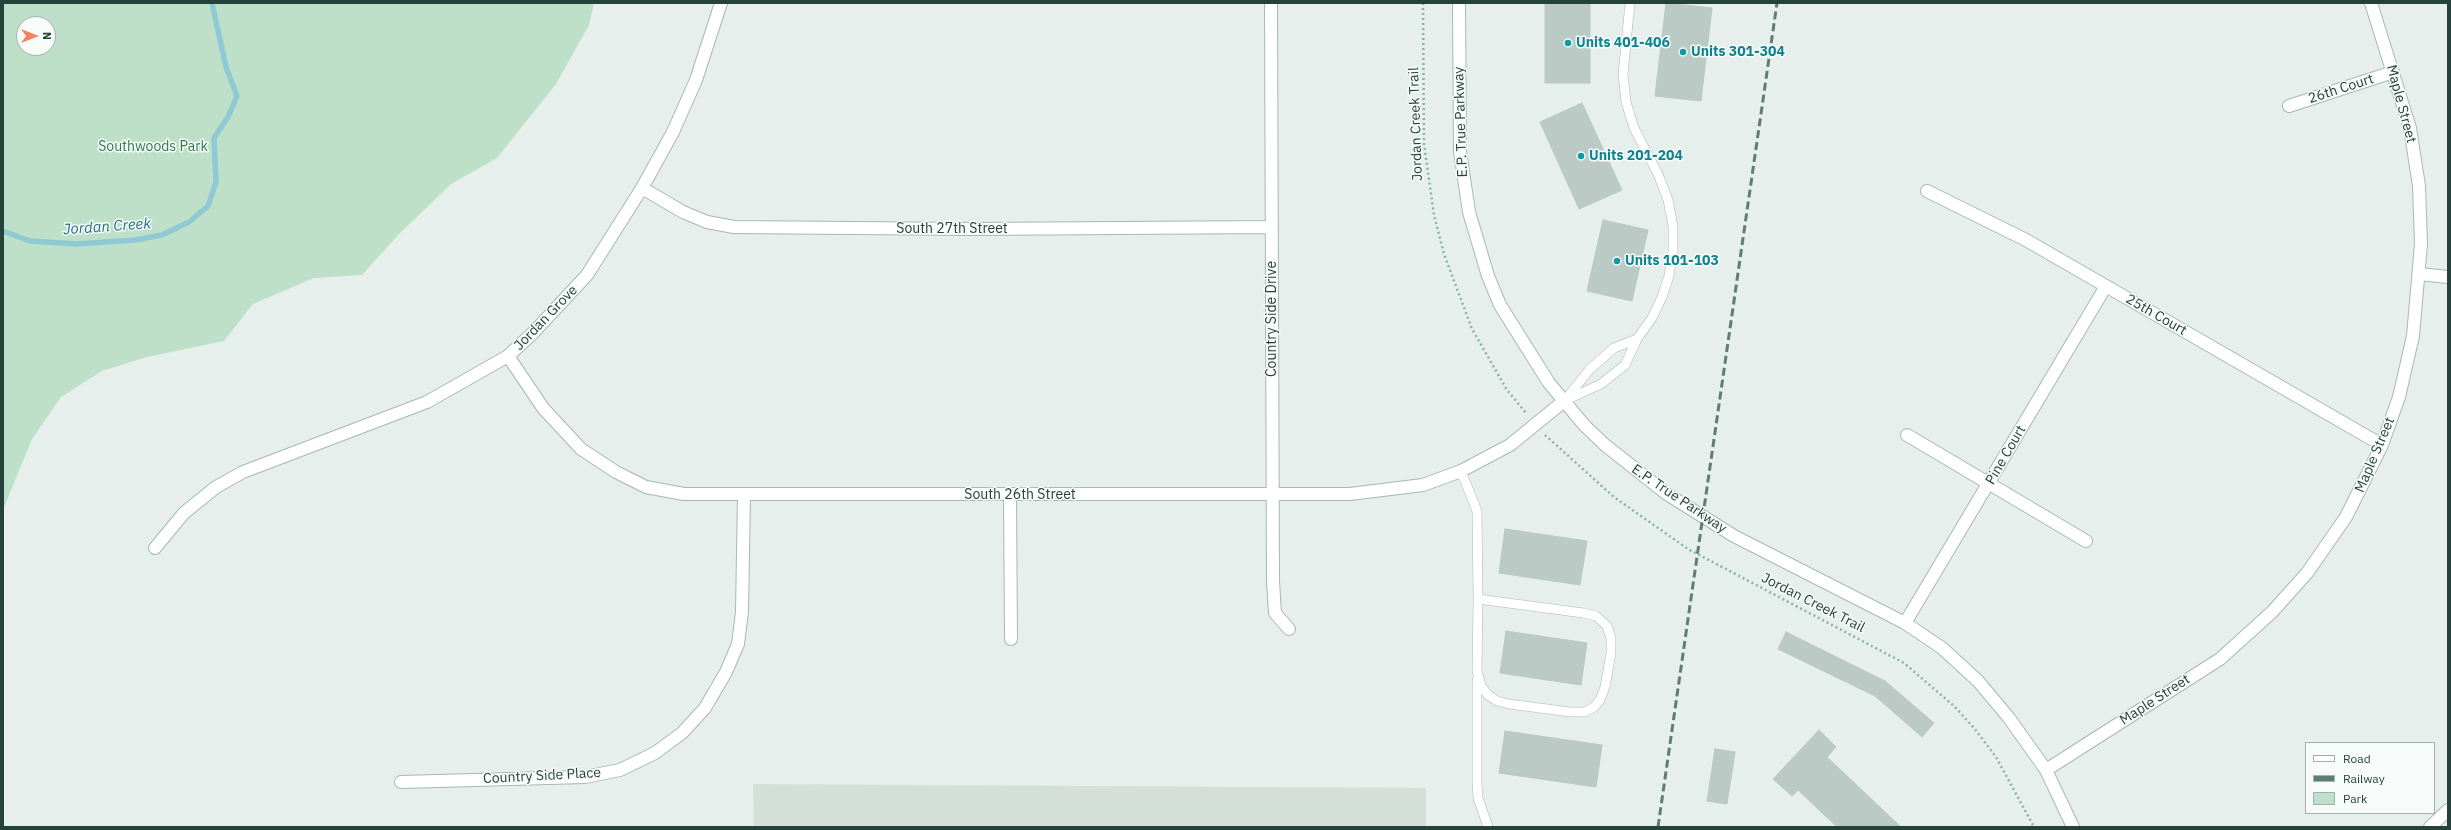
<!DOCTYPE html>
<html>
<head>
<meta charset="utf-8">
<style>
	body { margin:0 }
	#map { position:relative; width:2451px; height:830px; overflow:hidden; background:#e6efeb; font-family:"IBM Plex Sans",sans-serif }
	canvas { display:block }
	.frame { position:absolute; inset:0; border:4px solid #24423a; pointer-events:none }
	.legend { position:absolute; left:2305px; top:742px; width:130px; height:72px; box-sizing:border-box; background:#f7fbf9; border:1px solid #a3b1ad; margin:0; padding:5px 7px; list-style:none; font-size:12px; color:#24423a }
	.legend li { display:flex; align-items:center; gap:8px; height:20px }
	.legend b { width:20px; border:1px solid #a3b1ad }
	.north { position:absolute; left:16px; top:16px; width:40px; height:40px; box-sizing:border-box; background:#f7fbf9; border:1px solid #a3b1ad; border-radius:50%; rotate:90deg; font-size:11px; font-weight:700; line-height:16px; text-align:center; color:#24423a }
	.north::after { content:''; display:block; margin:auto; width:14px; height:18px; background:#f4845f; clip-path:polygon(50% 0,100% 100%,50% 72%,0 100%) }
</style>
</head>
<body>
<div id="map">
<canvas width="2451" height="830"></canvas>
<div class="frame"></div>
<ul class="legend">
<li><b style="height:5px;background:#fff"></b>Road</li>
<li><b style="height:5px;background:#5f7d75"></b>Railway</li>
<li><b style="height:11px;background:#bfe0c8"></b>Park</li>
</ul>
<div class="north">N</div>
</div>
<script>
const ctx = document.querySelector('canvas').getContext('2d');
ctx.lineJoin = 'round';
function paint(path, color) {
  ctx.fillStyle = color;
  ctx.fill(path, 'evenodd');
}
function shape(rows) {
  const path = new Path2D();
  for (const r of rows) {
    path.moveTo(r[0], r[1]);
    for (let i = 2; i < r.length; i += 2) path.lineTo(r[i], r[i + 1]);
  }
  return path;
}
function strokePath(path, color, width, dash) {
  ctx.strokeStyle = color;
  ctx.lineWidth = width;
  ctx.lineCap = dash ? 'butt' : 'round';
  ctx.setLineDash(dash || []);
  ctx.stroke(path);
}
function label(font, color, halo, rows, align = 'center') {
  ctx.font = font + ' "IBM Plex Sans",sans-serif';
  ctx.lineWidth = 3;
  ctx.setLineDash([]);
  ctx.textBaseline = 'middle';
  ctx.strokeStyle = halo;
  ctx.fillStyle = color;
  for (const [text, x, y, turn = 0] of rows) {
    ctx.save();
    ctx.translate(x, y);
    ctx.rotate((+turn || 0) * Math.PI / 180);
    ctx.textAlign = isNaN(turn) ? turn : align;
    if (halo) ctx.strokeText(text, 0, 0);
    ctx.fillText(text, 0, 0);
    ctx.restore();
  }
}
paint(shape([
	[753,784,1426,788,1426,827,754,827]
]), '#d4dfda');
paint(shape([
	[3,3,594,3,589,25,556,84,497,158,451,184,399,234,362,275,314,278,253,304,224,341,147,357,102,371,61,397,32,439,3,510],
	[24,24,48,24,48,48,24,48]
]), '#bfe0c8');
strokePath(shape([
	[3,231,30,241,76,244,135,240,162,235,189,222,208,206,216,182,214,138,228,117,237,96,226,67,212,3]
]), '#8ec9d4', 5.5);
const building = shape([
	[1545,3,1590,3,1590,83,1545,83,1545,3],
	[1666,3,1712,8,1701,101,1655,96,1666,3],
	[1582,103,1622,190,1579,209,1540,122,1582,103],
	[1603,220,1648,230,1632,301,1587,291,1603,220],
	[1505,529,1587,541,1580,585,1499,573,1505,529],
	[1506,631,1587,643,1581,685,1500,673,1506,631],
	[1786,632,1885,681,1934,723,1922,737,1875,696,1778,649,1786,632],
	[1819,730,1836,747,1827,757,1901,827,1837,827,1798,790,1792,796,1773,779,1819,730],
	[1505,731,1602,745,1596,787,1499,773,1505,731],
	[1715,749,1735,752,1727,804,1707,801,1715,749]
]);
paint(building, '#bbcac4');
strokePath(building, '#b8c9c2', 1);
const service = shape([
	[1566,399,1590,369,1614,348,1637,339],
	[1564,401,1601,384,1625,365,1637,339,1652,318,1662,297,1669,276,1673,251,1673,226,1668,200,1658,174,1634,128,1626,102,1623,74,1630,3],
	[1461,471,1477,511,1478,599,1583,613,1596,616,1607,626,1611,638,1611,653,1605,687,1600,700,1594,707,1585,712,1570,712,1509,704,1497,701,1488,695,1481,686,1477,671,1478,599],
	[1477,680,1477,782,1478,798,1488,827]
]);
const minor = shape([
	[1271,3,1273,581,1275,613,1289,629],
	[2289,106,2393,72],
	[642,188,683,212,707,222,734,227,972,229,1271,227],
	[1927,191,2026,240,2382,445],
	[2419,274,2448,277],
	[508,356,543,408,581,449,616,472,646,487,684,494,1350,494,1423,485,1461,471,1510,445,1564,401],
	[1907,435,2086,541],
	[1010,495,1011,639],
	[155,548,184,513,216,487,243,472,427,402,508,356,533,333,587,275,642,188,673,132,696,80,721,3],
	[1905,623,2106,286],
	[2046,770,2220,659,2272,612,2307,573,2346,517,2382,445,2399,397,2413,336,2421,244,2419,186,2410,128,2371,3],
	[401,782,585,777,620,770,655,753,682,733,705,708,726,672,738,644,742,612,744,495],
	[2430,827,2448,810]
]);
const secondary = shape([
	[1459,3,1460,151,1469,212,1488,276,1500,305,1549,383,1585,426,1605,445,1667,494,1734,536,1905,623,1942,648,1978,681,2009,718,2046,770,2073,827]
]);
strokePath(service, '#a8b8b2', 10);
strokePath(minor, '#a8b8b2', 14);
strokePath(secondary, '#a4bbb3', 14);
strokePath(shape([
	[1423,3,1424,144,1434,215,1444,254,1472,329,1507,390,1526,413],
	[1545,435,1614,497,1688,549,1904,663,1954,706,1974,728,1996,757,2034,827]
]), '#86b3a5', 2.5, [2, 3]);
strokePath(service, '#fff', 9);
strokePath(minor, '#fff', 12);
strokePath(secondary, '#fff', 12);
strokePath(shape([
	[1658,827,1777,3]
]), '#5f7d75', 3, [8, 4]);
for (const [x, y, r, color] of [
	[1568,43,4,"#0f9aa8"],
	[1683,52,4,"#0f9aa8"],
	[1581,156,4,"#0f9aa8"],
	[1617,261,4,"#0f9aa8"]
]) {
  const dot = new Path2D();
  dot.arc(x, y, r, 0, 2 * Math.PI);
  ctx.fillStyle = color;
  ctx.fill(dot);
  strokePath(dot, '#f7fbf9', 1.5);
}
label('bold 14px', '#0d838f', '#f7fbf9', [
	["Units 401-406",1576,43],
	["Units 301-304",1691,52],
	["Units 201-204",1589,156],
	["Units 101-103",1625,261]
], 'left');
label('14px', '#24423a', '#f7fbf9', [
	["26th Court",2341,89,-18],
	["Maple Street",2401,104,75],
	["E.P. True Parkway",1461,122,-92],
	["Jordan Creek Trail",1416,124,-92],
	["South 27th Street",952,229],
	["25th Court",2156,315,30],
	["Jordan Grove",546,318,-46],
	["Country Side Drive",1272,319,-90],
	["Pine Court",2006,455,-60],
	["Maple Street",2375,455,-67],
	["South 26th Street",1020,495],
	["E.P. True Parkway",1679,499,34],
	["Jordan Creek Trail",1813,603,27],
	["Maple Street",2155,700,-33],
	["Country Side Place",542,776,-3]
]);
label('14px', '#2d7a4b', '#f7fbf9', [
	["Southwoods Park",153,147]
]);
label('italic 15px', '#1c6f80', '#f7fbf9', [
	["Jordan Creek",107,227,-4]
]);
</script>
</body>
</html>
